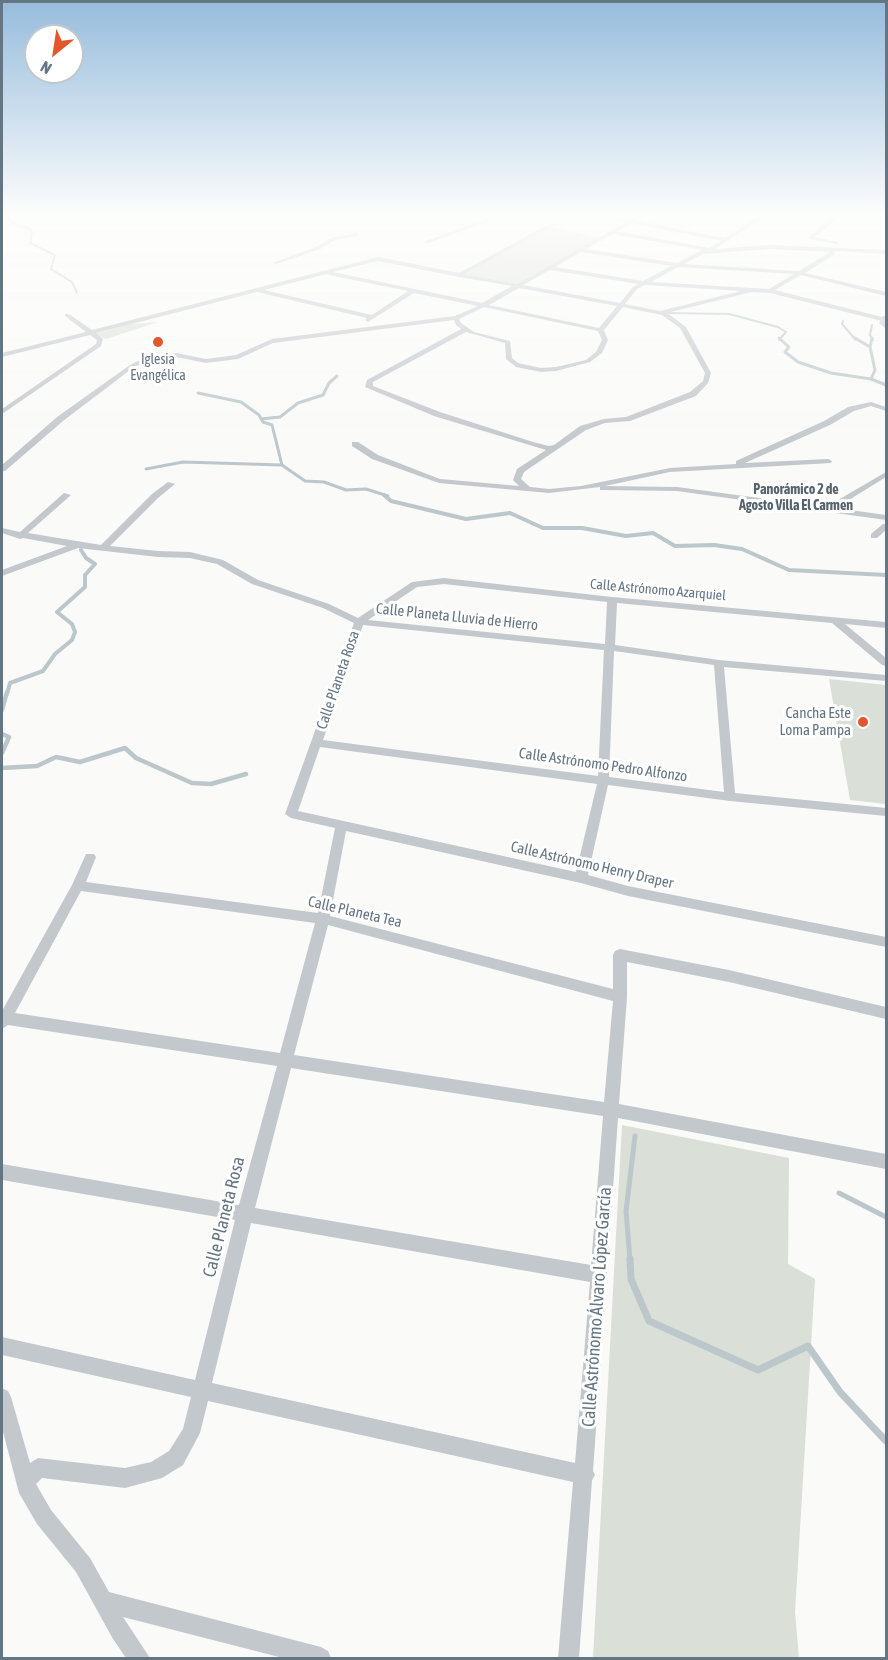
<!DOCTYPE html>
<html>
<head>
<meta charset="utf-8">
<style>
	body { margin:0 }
	#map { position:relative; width:888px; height:1660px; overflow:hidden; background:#fafaf8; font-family:"Asap Condensed",sans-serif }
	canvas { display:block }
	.frame { position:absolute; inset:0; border:3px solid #657683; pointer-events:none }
	.north { position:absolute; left:24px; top:24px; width:60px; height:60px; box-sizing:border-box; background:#fff; border:2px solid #c1c8cd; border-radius:50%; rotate:210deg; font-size:16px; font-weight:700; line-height:24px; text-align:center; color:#657683 }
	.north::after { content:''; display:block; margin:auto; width:21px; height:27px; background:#e4572e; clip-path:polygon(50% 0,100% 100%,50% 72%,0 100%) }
</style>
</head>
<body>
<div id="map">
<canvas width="888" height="1660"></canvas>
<div class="frame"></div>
<div class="north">N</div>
</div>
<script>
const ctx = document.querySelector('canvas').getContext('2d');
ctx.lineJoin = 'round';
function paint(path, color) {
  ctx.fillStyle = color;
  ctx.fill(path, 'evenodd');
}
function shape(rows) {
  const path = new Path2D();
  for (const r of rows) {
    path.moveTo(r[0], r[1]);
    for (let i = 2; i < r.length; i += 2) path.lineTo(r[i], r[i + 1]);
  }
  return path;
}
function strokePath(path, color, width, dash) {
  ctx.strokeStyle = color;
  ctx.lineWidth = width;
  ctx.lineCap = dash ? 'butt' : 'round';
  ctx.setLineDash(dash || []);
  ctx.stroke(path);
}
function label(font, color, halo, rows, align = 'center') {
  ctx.font = font + ' "Asap Condensed",sans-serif';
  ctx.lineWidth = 6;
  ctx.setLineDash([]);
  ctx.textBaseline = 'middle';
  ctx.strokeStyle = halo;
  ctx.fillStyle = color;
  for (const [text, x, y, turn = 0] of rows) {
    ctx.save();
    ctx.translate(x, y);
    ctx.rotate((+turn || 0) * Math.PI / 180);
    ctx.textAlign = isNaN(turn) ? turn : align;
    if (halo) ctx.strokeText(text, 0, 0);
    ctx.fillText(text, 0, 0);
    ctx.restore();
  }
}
paint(shape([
	[550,227,599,238,517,284,464,274],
	[158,322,106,339,94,334,131,324],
	[829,679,886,685,886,804,850,800],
	[622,1125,789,1158,788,1264,815,1279,795,1612,799,1658,593,1658]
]), '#dadfd7');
strokePath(shape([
	[6,216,15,225,28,228,32,232,30,243,55,255,51,269,72,282,77,293],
	[669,313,729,314,778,327,786,332,779,340],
	[843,321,842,324,856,340],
	[872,325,870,335,873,340]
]), '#bbc7cb', 2);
strokePath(shape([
	[779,338,789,347,785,352,798,362,831,373,871,379,886,385],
	[855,338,870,347,875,370,871,379],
	[870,347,872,338],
	[198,393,241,402,259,415,263,422,272,425,282,465,305,481,324,482,346,490,366,489,388,496],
	[261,419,280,417,298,403,323,395,329,383,337,376],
	[146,469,183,462,282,465]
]), '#bbc7cb', 3);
strokePath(shape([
	[384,495,391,501,466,519,510,513,543,528,582,528,626,536,653,533,675,546,714,545,742,549,789,570,886,575],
	[7,694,10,683,43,671,55,654,72,640,75,632,72,624,57,612,85,587,85,575,95,564,86,558,81,550]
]), '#bbc7cb', 4);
strokePath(shape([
	[2,710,7,692],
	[2,734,9,737,2,753],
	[2,768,37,766,56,757,80,762,125,748,136,758,192,783,211,784,246,774]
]), '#bbc7cb', 4.5);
strokePath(shape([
	[839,1193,886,1217],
	[630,1260,626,1211,635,1136]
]), '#bbc7cb', 5);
strokePath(shape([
	[630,1259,631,1279,649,1321,758,1370,808,1346,840,1392,886,1441]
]), '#bbc7cb', 7);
paint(shape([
	[495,216,502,216,428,243,423,242,495,216],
	[602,216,630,220,637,216,642,216,636,221,725,238,759,216,765,216,715,249,770,245,886,250,886,254,835,251,834,255,805,273,886,292,886,296,801,275,775,290,886,318,886,322,770,293,752,292,667,313,686,327,711,373,708,383,696,396,630,421,605,423,586,430,524,472,521,479,530,487,549,489,581,486,670,468,736,464,736,461,824,421,848,407,871,402,886,407,886,411,871,406,854,411,830,425,745,463,828,459,832,461,831,463,670,472,605,486,677,487,826,507,886,472,886,477,836,508,886,515,886,520,677,491,603,490,600,490,600,487,549,493,439,483,372,459,352,446,352,442,358,442,378,455,440,479,519,486,513,480,517,469,546,450,434,416,365,387,367,380,461,329,456,325,454,320,273,343,238,359,206,363,176,357,150,360,134,367,63,421,5,471,2,471,2,465,57,417,130,365,146,357,176,353,206,359,236,355,272,339,455,316,478,306,414,293,368,322,365,320,367,318,257,292,96,333,103,339,101,346,2,414,2,409,96,344,97,340,90,335,2,357,2,353,86,332,65,316,65,314,69,314,92,330,378,257,459,273,549,224,553,224,553,226,465,274,517,284,626,222,602,216],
	[632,223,721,241,709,248,617,231,632,223],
	[613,234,702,250,677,263,586,249,613,234],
	[770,249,830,252,799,271,684,264,703,254,770,249],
	[581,252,671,266,643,281,555,267,581,252],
	[378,261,459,277,512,286,482,303,333,272,378,261],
	[678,267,794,274,769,289,651,282,678,267],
	[550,270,638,284,633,287,620,303,523,285,550,270],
	[327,274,329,275,408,291,372,315,264,290,327,274],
	[645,285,741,291,660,311,625,304,637,289,645,285],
	[519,288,617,306,599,328,489,305,519,288],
	[484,307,598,331,602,340,596,352,586,360,556,367,541,368,518,363,512,358,510,341,474,332,461,323,459,319,484,307],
	[623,307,662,315,680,328,705,373,703,381,690,392,626,417,604,419,580,426,554,445,549,446,533,442,440,412,373,386,373,382,466,332,505,343,506,359,516,367,541,372,556,371,590,362,602,353,608,340,604,330,623,307],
	[834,216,840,216,815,237,838,242,838,244,809,239,809,237,834,216],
	[356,233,358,236,335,240,320,249,277,264,272,263,316,247,331,238,356,233],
	[168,482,175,484,158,498,110,546,158,551,190,552,223,560,258,580,329,604,358,618,412,582,444,578,612,597,886,622,886,628,845,624,886,658,886,666,882,665,832,623,617,603,615,645,719,660,886,675,886,681,724,667,735,793,886,808,886,816,730,801,608,785,588,875,628,886,886,937,886,947,628,896,581,883,346,831,330,916,613,989,613,955,615,951,620,949,729,970,886,1007,886,1019,729,982,627,962,627,997,619,1104,886,1154,886,1169,618,1118,593,1471,595,1475,592,1480,579,1658,558,1658,573,1482,208,1401,200,1433,183,1465,162,1478,125,1488,42,1478,36,1484,51,1510,90,1558,109,1592,321,1647,328,1651,331,1658,283,1658,123,1617,150,1658,126,1658,113,1639,76,1572,37,1524,19,1493,2,1428,2,1388,8,1391,11,1397,30,1463,38,1458,125,1468,151,1462,169,1451,183,1429,191,1397,2,1355,2,1337,195,1380,235,1220,2,1180,2,1164,239,1205,277,1066,8,1025,2,1029,2,1011,72,885,86,854,94,854,96,857,86,882,318,913,335,828,291,818,285,814,354,623,323,608,252,584,217,564,190,558,158,557,78,548,2,576,2,570,67,546,23,538,20,539,2,533,2,528,20,532,64,493,71,495,28,533,101,545,152,494,168,482],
	[444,584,607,602,605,644,368,620,417,587,444,584],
	[363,625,604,650,598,776,323,740,363,625],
	[614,651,714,665,724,792,609,777,614,651],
	[320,747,597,784,576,872,298,811,320,747],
	[81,891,315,923,280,1053,15,1013,81,891],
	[328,925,613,1001,604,1102,294,1055,328,925],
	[291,1068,603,1116,591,1265,255,1208,291,1068],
	[251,1223,590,1282,575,1463,212,1383,251,1223],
	[883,524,886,524,886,530,877,538,871,538,871,534,883,524]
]), '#c3c8cc');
paint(shape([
	[883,316,886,316,886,329,879,323,883,316]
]), '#c3c8cc');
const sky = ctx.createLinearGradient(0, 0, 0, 448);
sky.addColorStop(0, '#96bcdc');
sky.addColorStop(0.48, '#fdfdfc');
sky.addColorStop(1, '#fdfdfc00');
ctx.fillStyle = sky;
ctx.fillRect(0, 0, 888, 448);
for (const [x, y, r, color] of [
	[158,342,6,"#e4572e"],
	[863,722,6,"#e4572e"]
]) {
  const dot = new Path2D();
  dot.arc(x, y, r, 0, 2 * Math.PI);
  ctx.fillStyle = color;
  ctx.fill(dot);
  strokePath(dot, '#fff', 2);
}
label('14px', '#657683', '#fff', [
	["Iglesia",158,360],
	["Evangélica",158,376]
]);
label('bold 14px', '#57646e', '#fff', [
	["Panorámico 2 de",796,490],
	["Agosto Villa El Carmen",796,506]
]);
label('14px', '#657683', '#fff', [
	["Calle Astrónomo Azarquiel",658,590,5]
]);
label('15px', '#657683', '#fff', [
	["Calle Planeta Lluvia de Hierro",457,617,6],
	["Calle Planeta Rosa",338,680,-71],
	["Calle Astrónomo Pedro Alfonzo",603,765,8],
	["Calle Astrónomo Henry Draper",592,865,13],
	["Calle Planeta Tea",355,912,13]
]);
label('15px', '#657683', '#fff', [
	["Cancha Este",851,713],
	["Loma Pampa",851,730]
], 'right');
label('18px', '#657683', '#fff', [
	["Calle Planeta Rosa",224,1217,-76],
	["Calle Astrónomo Álvaro López García",597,1307,-86]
]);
</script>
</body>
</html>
